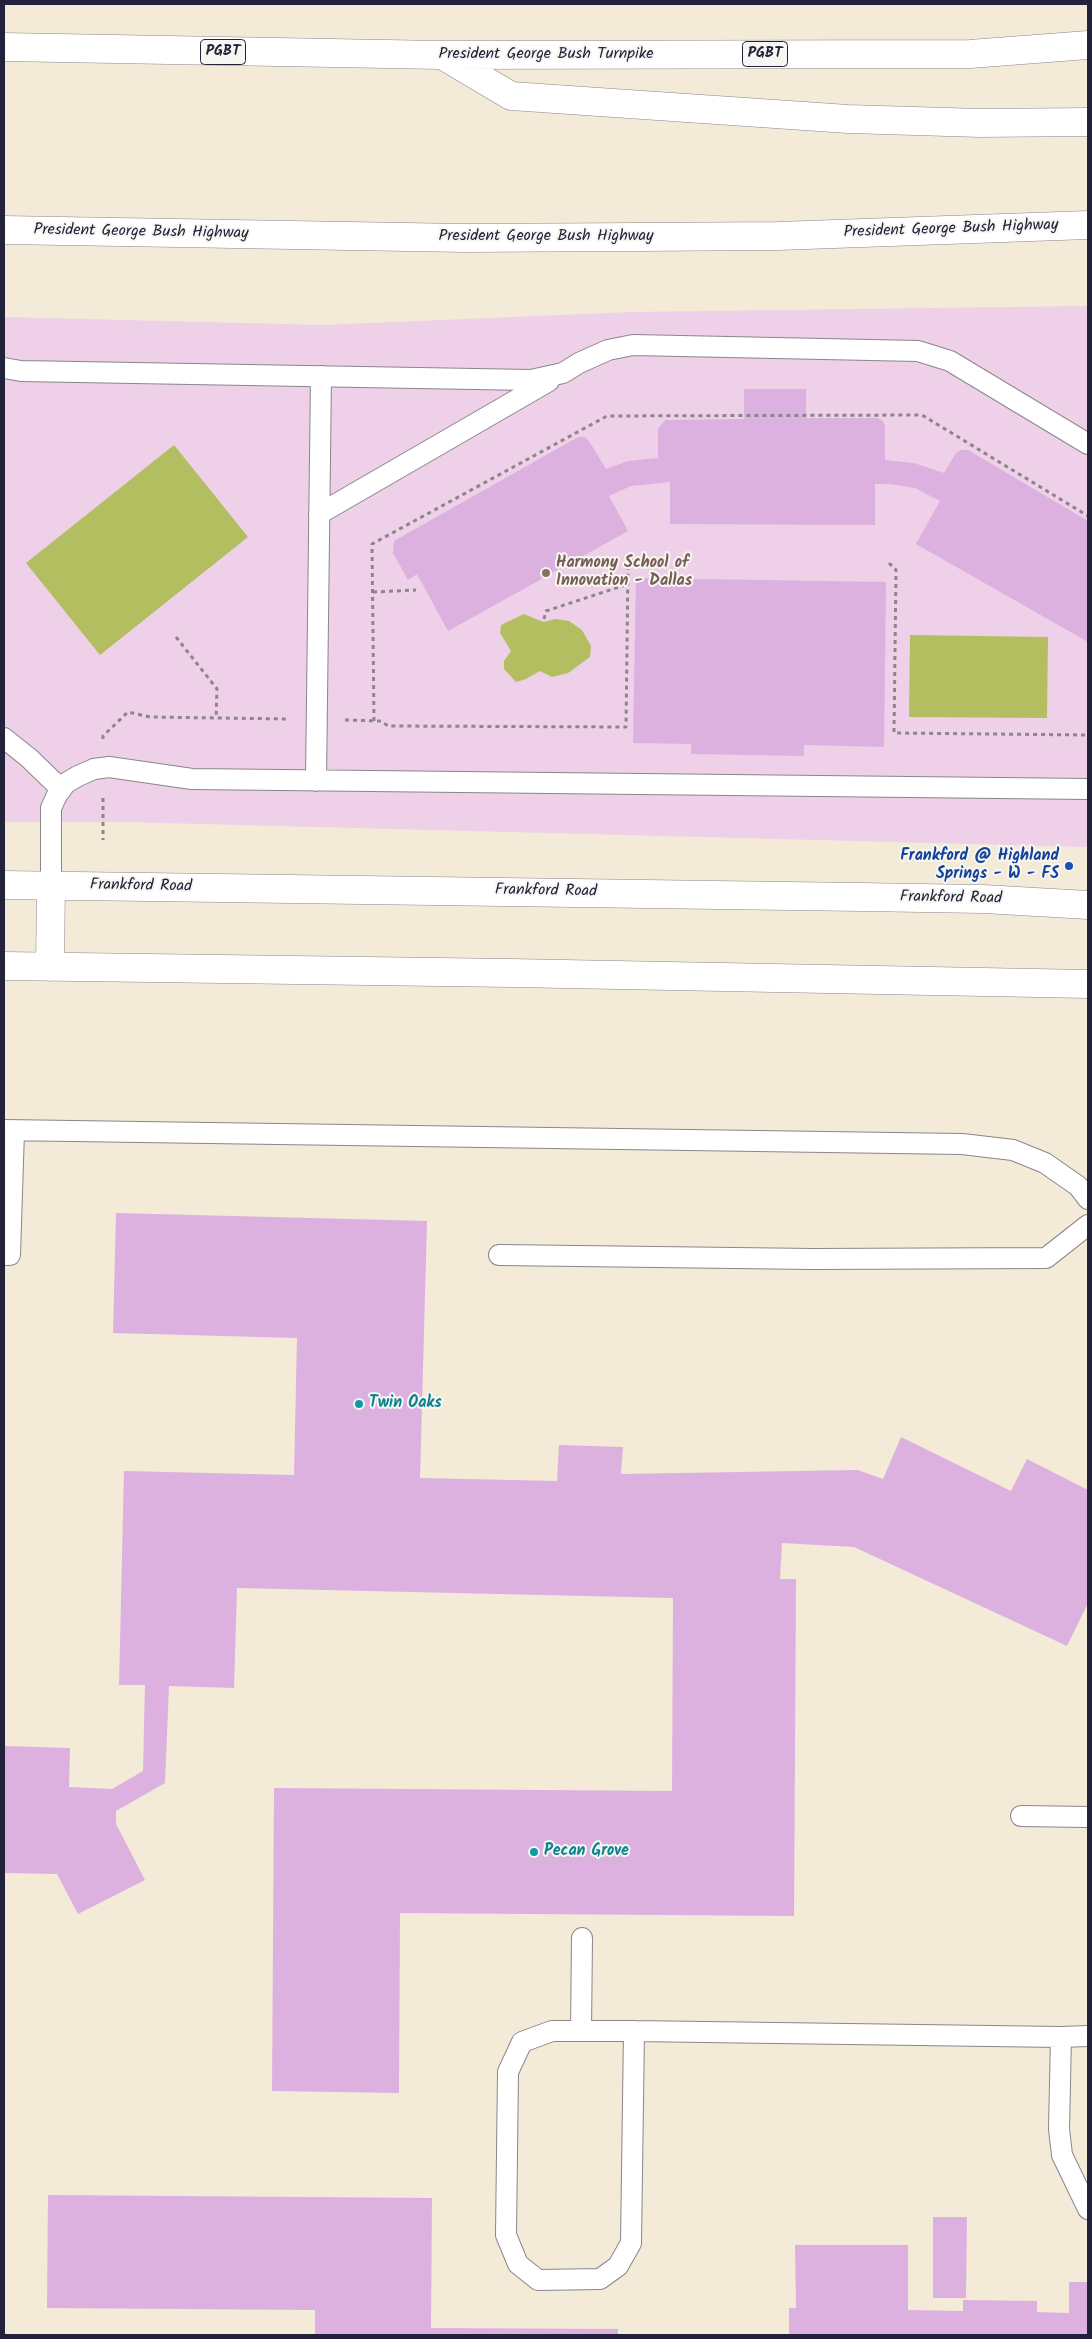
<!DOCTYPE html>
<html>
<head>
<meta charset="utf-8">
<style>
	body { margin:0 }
	#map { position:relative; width:1092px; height:2339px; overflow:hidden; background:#f3ead8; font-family:Kalam,sans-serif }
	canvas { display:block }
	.frame { position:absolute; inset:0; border:5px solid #22223b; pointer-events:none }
</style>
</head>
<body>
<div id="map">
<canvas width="1092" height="2339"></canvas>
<div class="frame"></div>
</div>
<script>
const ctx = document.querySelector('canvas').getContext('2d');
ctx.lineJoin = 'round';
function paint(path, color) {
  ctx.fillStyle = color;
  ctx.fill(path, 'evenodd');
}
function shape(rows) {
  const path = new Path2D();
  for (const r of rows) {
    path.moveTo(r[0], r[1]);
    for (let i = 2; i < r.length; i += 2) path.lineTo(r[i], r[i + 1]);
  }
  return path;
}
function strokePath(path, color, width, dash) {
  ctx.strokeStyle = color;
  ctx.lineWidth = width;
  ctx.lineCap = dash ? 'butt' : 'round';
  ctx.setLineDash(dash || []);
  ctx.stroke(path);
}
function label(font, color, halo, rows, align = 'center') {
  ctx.font = font + ' Kalam,sans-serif';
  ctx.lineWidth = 4;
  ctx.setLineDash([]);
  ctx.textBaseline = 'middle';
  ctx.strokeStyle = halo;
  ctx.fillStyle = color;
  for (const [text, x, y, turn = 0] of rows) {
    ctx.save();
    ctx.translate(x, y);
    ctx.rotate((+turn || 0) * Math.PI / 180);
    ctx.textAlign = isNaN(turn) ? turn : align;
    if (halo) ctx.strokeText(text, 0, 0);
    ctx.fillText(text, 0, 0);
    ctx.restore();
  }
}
paint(shape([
	[1088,306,1088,847,125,822,4,822,4,317,324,325,632,312]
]), '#eed0e8');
paint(shape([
	[174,445,248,537,100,655,26,563],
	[524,614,543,622,556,619,569,621,582,630,591,646,590,657,568,673,552,677,540,671,526,679,516,682,504,669,504,661,511,651,500,633,501,625],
	[910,635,1048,637,1047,718,909,717]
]), '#b2be60');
paint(shape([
	[744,389,806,389,806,418,877,418,883,421,885,426,885,460,914,463,944,473,956,453,961,450,968,450,1088,521,1088,642,916,544,940,501,915,488,890,484,875,484,875,525,670,524,670,482,631,486,609,496,628,531,448,631,417,574,408,580,393,553,394,541,578,437,585,437,589,441,606,469,628,461,658,458,658,429,665,420,744,419],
	[636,578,886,582,884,747,804,745,804,756,691,754,691,744,633,743],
	[116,1213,427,1221,420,1478,557,1481,559,1445,623,1447,621,1474,858,1470,883,1479,901,1437,1011,1491,1027,1459,1088,1490,1088,1603,1067,1646,854,1547,782,1543,780,1579,796,1579,794,1916,400,1913,399,2093,272,2091,274,1788,672,1791,673,1598,237,1588,234,1688,169,1686,165,1783,116,1811,116,1824,145,1880,78,1914,57,1874,4,1873,4,1746,70,1748,69,1787,112,1789,143,1771,145,1685,119,1685,124,1471,294,1475,297,1338,113,1333],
	[48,2195,432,2198,431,2328,618,2329,618,2335,315,2335,315,2310,47,2308],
	[933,2217,967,2217,966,2298,933,2298],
	[795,2245,908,2245,908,2310,963,2311,963,2300,1037,2301,1037,2312,1069,2313,1069,2282,1088,2282,1088,2335,789,2335,789,2308,796,2308]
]), '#dcb1e0');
const service = shape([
	[4,368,21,371,531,380,563,373,579,363,608,350,633,345,918,351,950,361,1088,444],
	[319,514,549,381],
	[4,738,29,758,61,789],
	[316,781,321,376],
	[51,885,51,808,57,795,66,783,78,776,94,769,109,767,192,779,1088,789],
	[4,1130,962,1144,1013,1150,1045,1163,1078,1186,1088,1199],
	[4,1255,10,1255,14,1131],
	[499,1255,813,1259,1046,1258,1088,1225],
	[1021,1816,1088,1817],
	[581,2031,582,1938],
	[634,2031,631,2243,618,2266,600,2279,538,2280,518,2264,506,2235,508,2072,522,2042,552,2031,634,2031,1061,2037],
	[1088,2036,1061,2037,1059,2129,1062,2155,1088,2209]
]);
const secondary = shape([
	[4,230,464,238,637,237,778,236,1088,225],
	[4,885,860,897,983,899,1088,905],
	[4,966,512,973,1088,984],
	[50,967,51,885]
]);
const motorway = shape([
	[4,47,441,55,970,54,1088,45],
	[442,55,511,96,848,119,981,123,1088,122]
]);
strokePath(service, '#8a868a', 22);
strokePath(secondary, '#8a868a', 29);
strokePath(motorway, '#8a868a', 29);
strokePath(shape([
	[889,563,896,570,894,733,1088,735],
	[373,592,416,590],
	[544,619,546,611,628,584],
	[176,637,217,689,216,718],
	[345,720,381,721,388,726,626,727,628,565,634,558],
	[374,721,372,544,607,416,922,415,1088,516],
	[103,739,103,736,128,712,150,717,288,719],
	[103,798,103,840]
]), '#8a868a', 3, [4, 4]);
strokePath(service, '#fff', 20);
strokePath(secondary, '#fff', 28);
strokePath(motorway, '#fff', 28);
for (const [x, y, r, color] of [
	[546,573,5,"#8d6e63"],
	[1069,866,5,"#1a4fb4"],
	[359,1404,5,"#0f9aa8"],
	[534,1852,5,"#0f9aa8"]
]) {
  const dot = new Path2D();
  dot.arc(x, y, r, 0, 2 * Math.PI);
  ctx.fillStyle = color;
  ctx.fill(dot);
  strokePath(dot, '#f6f6f2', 2);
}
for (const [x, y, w] of [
	[223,52,45],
	[765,54,45]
]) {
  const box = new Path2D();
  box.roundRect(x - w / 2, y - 12.5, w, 25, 4);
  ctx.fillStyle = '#f6f6f2';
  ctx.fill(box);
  strokePath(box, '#22223b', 1);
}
label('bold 15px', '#22223b', null, [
	["PGBT",223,52],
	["PGBT",765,54]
]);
label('16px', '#22223b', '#f6f6f2', [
	["President George Bush Turnpike",546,55],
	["President George Bush Highway",951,230,-2],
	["President George Bush Highway",141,233,1],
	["President George Bush Highway",546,237],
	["Frankford Road",141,887,1],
	["Frankford Road",546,892,1],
	["Frankford Road",951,899,1]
]);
label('bold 16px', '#785e54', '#f6f6f2', [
	["Harmony School of",556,564],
	["Innovation - Dallas",556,582]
], 'left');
label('bold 16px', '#164399', '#f6f6f2', [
	["Frankford @ Highland",1059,857],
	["Springs - W - FS",1059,875]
], 'right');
label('bold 16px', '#0d838f', '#f6f6f2', [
	["Twin Oaks",369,1404],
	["Pecan Grove",544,1852]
], 'left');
</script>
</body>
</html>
